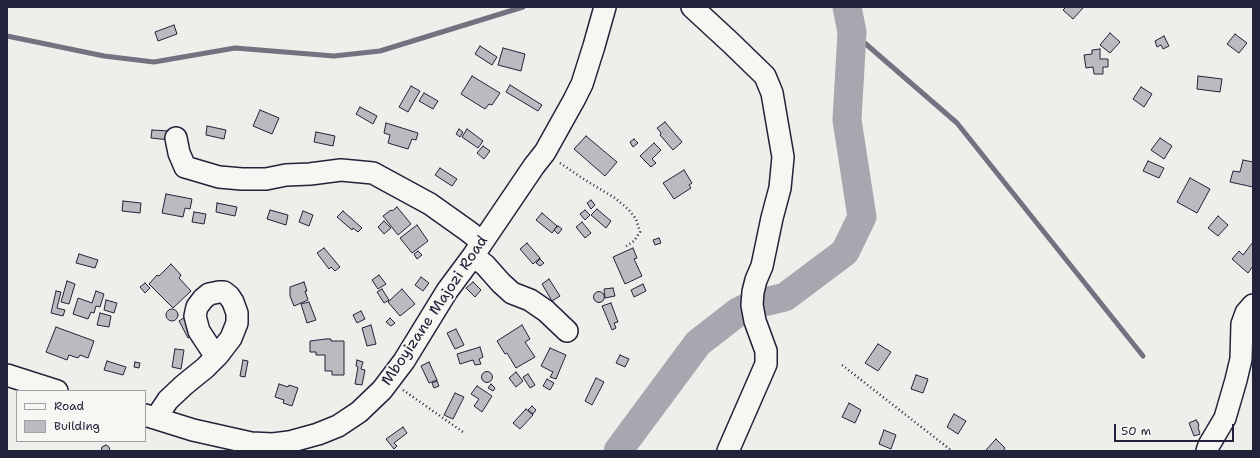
<!DOCTYPE html>
<html>
<head>
<meta charset="utf-8">
<style>
	body { margin:0 }
	#map { position:relative; width:1260px; height:458px; overflow:hidden; background:#eeeeeb; font-family:"Shantell Sans",sans-serif }
	canvas { display:block }
	.frame { position:absolute; inset:0; border:8px solid #22223b; pointer-events:none }
	.legend { position:absolute; left:16px; top:390px; width:130px; height:52px; box-sizing:border-box; background:#f6f6f2; border:1px solid #a1a1a9; margin:0; padding:5px 7px; list-style:none; font-size:12px; color:#22223b }
	.legend li { display:flex; align-items:center; gap:8px; height:20px }
	.legend b { width:20px; border:1px solid #a1a1a9 }
	.scale { position:absolute; left:1114px; top:424px; width:120px; height:18px; box-sizing:border-box; border:2px solid #22223b; border-top:0; padding-left:5px; font-size:12px; line-height:14px; white-space:nowrap; color:#22223b; -webkit-text-stroke:3px #f6f6f2; paint-order:stroke }
</style>
</head>
<body>
<div id="map">
<canvas width="1260" height="458"></canvas>
<div class="frame"></div>
<ul class="legend">
<li><b style="height:5px;background:#f6f6f2"></b>Road</li>
<li><b style="height:11px;background:#bbbbbf"></b>Building</li>
</ul>
<div class="scale">50 m</div>
</div>
<script>
const ctx = document.querySelector('canvas').getContext('2d');
ctx.lineJoin = 'round';
function shape(rows) {
  const path = new Path2D();
  for (const r of rows) {
    if (r.length === 3) {
      path.moveTo(r[0] + r[2], r[1]);
      path.arc(r[0], r[1], r[2], 0, 2 * Math.PI);
      continue;
    }
    path.moveTo(r[0], r[1]);
    for (let i = 2; i < r.length; i += 2) path.lineTo(r[i], r[i + 1]);
  }
  return path;
}
function strokePath(path, color, width, dash) {
  ctx.strokeStyle = color;
  ctx.lineWidth = width;
  ctx.lineCap = dash ? 'butt' : 'round';
  ctx.setLineDash(dash || []);
  ctx.stroke(path);
}
function paint(path, color) {
  ctx.fillStyle = color;
  ctx.fill(path, 'evenodd');
}
function label(font, color, halo, rows, align = 'center') {
  ctx.font = font + ' "Shantell Sans",sans-serif';
  ctx.lineWidth = 4;
  ctx.setLineDash([]);
  ctx.textBaseline = 'middle';
  ctx.strokeStyle = halo;
  ctx.fillStyle = color;
  for (const [text, x, y, turn = 0] of rows) {
    ctx.save();
    ctx.translate(x, y);
    ctx.rotate((+turn || 0) * Math.PI / 180);
    ctx.textAlign = isNaN(turn) ? turn : align;
    if (halo) ctx.strokeText(text, 0, 0);
    ctx.fillText(text, 0, 0);
    ctx.restore();
  }
}
strokePath(shape([
	[852,32,957,123,1143,356],
	[7,36,104,56,154,62,235,48,334,56,380,51,523,7]
]), '#727281', 5);
strokePath(shape([
	[618,451,698,343,738,312,752,305,785,297,845,252,862,217,847,120,852,32,847,7]
]), '#a7a7af', 29);
const building = shape([
	[1066,7,1081,7,1083,8,1073,19,1063,10,1066,7],
	[174,25,177,34,158,41,155,32,174,25],
	[1110,33,1120,42,1110,53,1100,45,1110,33],
	[1235,34,1247,43,1239,53,1227,44,1235,34],
	[1164,36,1169,46,1163,49,1161,45,1157,47,1155,41,1164,36],
	[480,46,497,57,492,65,475,54,480,46],
	[503,48,525,54,521,71,498,65,503,48],
	[1100,49,1100,59,1108,59,1108,67,1103,67,1103,74,1094,74,1093,67,1086,68,1084,55,1092,54,1092,50,1100,49],
	[472,76,500,93,492,105,489,104,485,109,461,94,472,76],
	[1198,76,1222,79,1220,92,1197,89,1198,76],
	[510,85,542,105,538,111,506,92,510,85],
	[411,86,420,91,408,112,399,107,411,86],
	[1141,87,1152,94,1144,107,1133,99,1141,87],
	[424,93,438,101,433,109,419,101,424,93],
	[360,107,377,116,373,124,356,114,360,107],
	[260,110,279,118,272,134,253,126,260,110],
	[665,122,682,142,673,150,660,135,661,133,657,128,665,122],
	[386,123,418,133,416,140,412,139,408,149,388,143,390,135,384,133,386,123],
	[207,126,226,130,224,139,206,135,207,126],
	[459,129,463,132,460,137,456,134,459,129],
	[467,129,483,141,478,148,462,137,467,129],
	[152,130,170,131,170,140,151,138,152,130],
	[316,132,335,136,333,146,314,142,316,132],
	[586,136,617,162,605,176,574,149,586,136],
	[1160,138,1172,146,1164,159,1151,150,1160,138],
	[634,139,638,143,633,147,630,142,634,139],
	[654,143,661,150,652,159,656,163,651,167,640,156,654,143],
	[483,146,490,151,484,159,477,153,483,146],
	[1243,160,1253,162,1253,187,1230,182,1233,171,1240,172,1243,160],
	[1148,161,1164,168,1159,178,1143,171,1148,161],
	[440,168,457,179,452,186,435,175,440,168],
	[684,170,692,183,689,185,691,188,674,199,663,183,684,170],
	[1190,178,1210,189,1197,213,1177,202,1190,178],
	[166,194,192,199,190,209,185,208,183,217,162,213,166,194],
	[591,200,595,205,591,209,587,203,591,200],
	[123,201,141,203,140,213,122,211,123,201],
	[217,203,237,207,235,216,216,212,217,203],
	[397,207,411,224,398,235,383,216,391,210,392,211,397,207],
	[597,209,611,221,606,228,591,215,597,209],
	[270,210,288,215,286,225,267,219,270,210],
	[585,210,590,215,585,220,580,214,585,210],
	[303,211,313,215,309,226,299,222,303,211],
	[343,211,362,228,358,232,353,228,352,230,337,217,343,211],
	[194,212,206,214,204,224,192,222,194,212],
	[542,213,557,226,552,233,536,220,542,213],
	[1218,216,1228,225,1218,236,1208,228,1218,216],
	[384,221,391,228,384,234,378,227,384,221],
	[582,222,591,233,585,238,576,227,582,222],
	[417,225,428,241,412,253,400,238,417,225],
	[558,226,562,229,558,234,554,230,558,226],
	[659,238,661,243,655,245,653,240,659,238],
	[1253,242,1253,266,1248,273,1232,259,1239,251,1243,255,1253,242],
	[527,243,540,258,533,264,520,249,527,243],
	[324,248,340,267,335,271,331,267,329,269,317,253,324,248],
	[633,248,637,258,634,259,642,276,625,284,613,257,633,248],
	[418,251,422,255,417,259,414,254,418,251],
	[79,254,98,260,95,268,76,263,79,254],
	[540,259,544,263,540,266,536,263,540,259],
	[171,264,181,275,179,278,191,291,173,308,149,284,157,275,159,276,171,264],
	[379,275,386,284,378,289,372,280,379,275],
	[421,277,429,283,423,291,415,285,421,277],
	[549,279,560,296,552,301,542,284,549,279],
	[67,281,75,284,69,304,61,302,67,281],
	[304,282,307,291,305,291,308,300,294,306,290,296,290,287,304,282],
	[473,282,481,290,475,297,466,288,473,282],
	[145,283,150,288,145,293,140,287,145,283],
	[643,284,646,291,634,297,631,290,643,284],
	[613,288,615,296,605,298,604,289,613,288],
	[382,289,389,300,384,303,377,292,382,289],
	[402,289,415,304,400,316,388,302,402,289],
	[56,291,61,292,57,308,65,310,63,316,51,313,56,291],
	[96,291,104,294,100,307,96,306,94,313,91,312,88,319,73,314,78,298,92,303,96,291],
	[599,297,5.5],
	[106,300,117,303,114,313,104,310,106,300],
	[309,302,316,320,307,323,301,304,309,302],
	[611,303,618,322,614,323,616,328,612,330,602,306,611,303],
	[172,315,6],
	[361,311,365,319,357,323,353,315,361,311],
	[100,313,111,316,109,327,97,325,100,313],
	[187,316,196,334,188,338,179,321,187,316],
	[390,318,395,323,391,326,386,322,390,318],
	[371,325,376,344,367,346,362,328,371,325],
	[522,325,530,339,525,342,535,357,516,368,507,353,505,354,497,341,522,325],
	[56,327,94,341,88,358,80,355,78,358,69,355,67,360,46,352,56,327],
	[456,329,464,345,455,349,447,333,456,329],
	[326,339,331,339,331,341,344,341,344,375,332,375,332,371,325,371,325,355,316,355,316,352,310,352,310,341,326,339],
	[878,344,891,352,878,371,865,363,878,344],
	[480,347,483,357,479,359,481,364,475,365,473,360,460,364,457,354,480,347],
	[550,348,566,355,556,379,550,377,553,372,541,366,550,348],
	[175,349,184,350,181,369,172,367,175,349],
	[620,355,629,359,625,367,616,363,620,355],
	[243,360,248,361,245,377,240,376,243,360],
	[357,360,363,362,361,369,365,370,362,385,355,384,358,367,356,366,357,360],
	[107,361,126,367,123,375,104,370,107,361],
	[135,362,140,363,139,368,134,367,135,362],
	[429,362,437,380,429,383,421,366,429,362],
	[487,377,5.5],
	[516,372,523,381,516,387,509,378,516,372],
	[528,374,535,385,530,388,523,377,528,374],
	[916,375,928,379,923,393,911,389,916,375],
	[596,378,604,382,592,405,585,401,596,378],
	[547,379,554,383,550,390,543,386,547,379],
	[437,381,439,386,434,388,432,383,437,381],
	[279,384,288,387,289,385,298,388,292,406,283,403,284,400,275,397,279,384],
	[491,384,495,388,493,391,488,388,491,384],
	[477,386,492,396,482,412,474,406,479,399,471,394,477,386],
	[455,393,464,397,453,419,444,415,455,393],
	[849,403,861,410,855,423,842,417,849,403],
	[532,406,536,410,533,414,528,410,532,406],
	[526,409,533,415,520,429,513,423,526,409],
	[954,414,966,421,958,434,947,427,954,414],
	[1196,420,1197,422,1198,422,1199,426,1198,427,1200,434,1194,436,1189,423,1196,420],
	[403,427,407,433,394,443,397,446,394,449,386,439,403,427],
	[884,430,896,435,891,449,879,444,884,430],
	[996,439,1005,448,1003,451,988,451,986,450,996,439],
	[106,445,109,447,110,451,101,451,102,447,106,445]
]);
paint(building, '#bbbbbf');
strokePath(building, '#22223b', 1);
const minor = shape([
	[692,7,731,43,765,76,772,93,783,157,780,188,772,218,762,266,756,280,753,292,752,305,755,321,766,351,766,364,728,451],
	[176,138,179,153,185,167,219,177,242,179,266,179,286,175,310,174,341,170,373,173,430,204,468,231,482,242],
	[473,256,485,265,501,283,512,293,530,300,546,311,567,331],
	[7,375,57,391],
	[145,415,193,430,251,443,273,444,289,442,318,434,338,426,359,412,382,390,404,361,447,291,473,256,534,166,545,152,574,100,582,84,594,46,605,7],
	[156,418,168,400,184,385,205,368,218,355,231,338,237,323,237,313,233,302,229,296,224,292,219,292,209,294,203,299,197,307,195,316,199,331,216,357],
	[1207,451,1209,445,1225,418,1236,380,1241,359,1242,324,1246,313,1253,305]
]);
strokePath(minor, '#22223b', 24);
strokePath(shape([
	[560,163,585,180,615,198,629,210,636,219,640,232,634,241,625,247],
	[842,365,952,451],
	[403,390,463,432]
]), '#22223b', 2.5, [1, 3]);
strokePath(minor, '#f6f6f2', 21);
label('15px', '#22223b', '#f6f6f2', [
	["Mboyizane Majozi Road",435,311,-56]
]);
</script>
</body>
</html>
